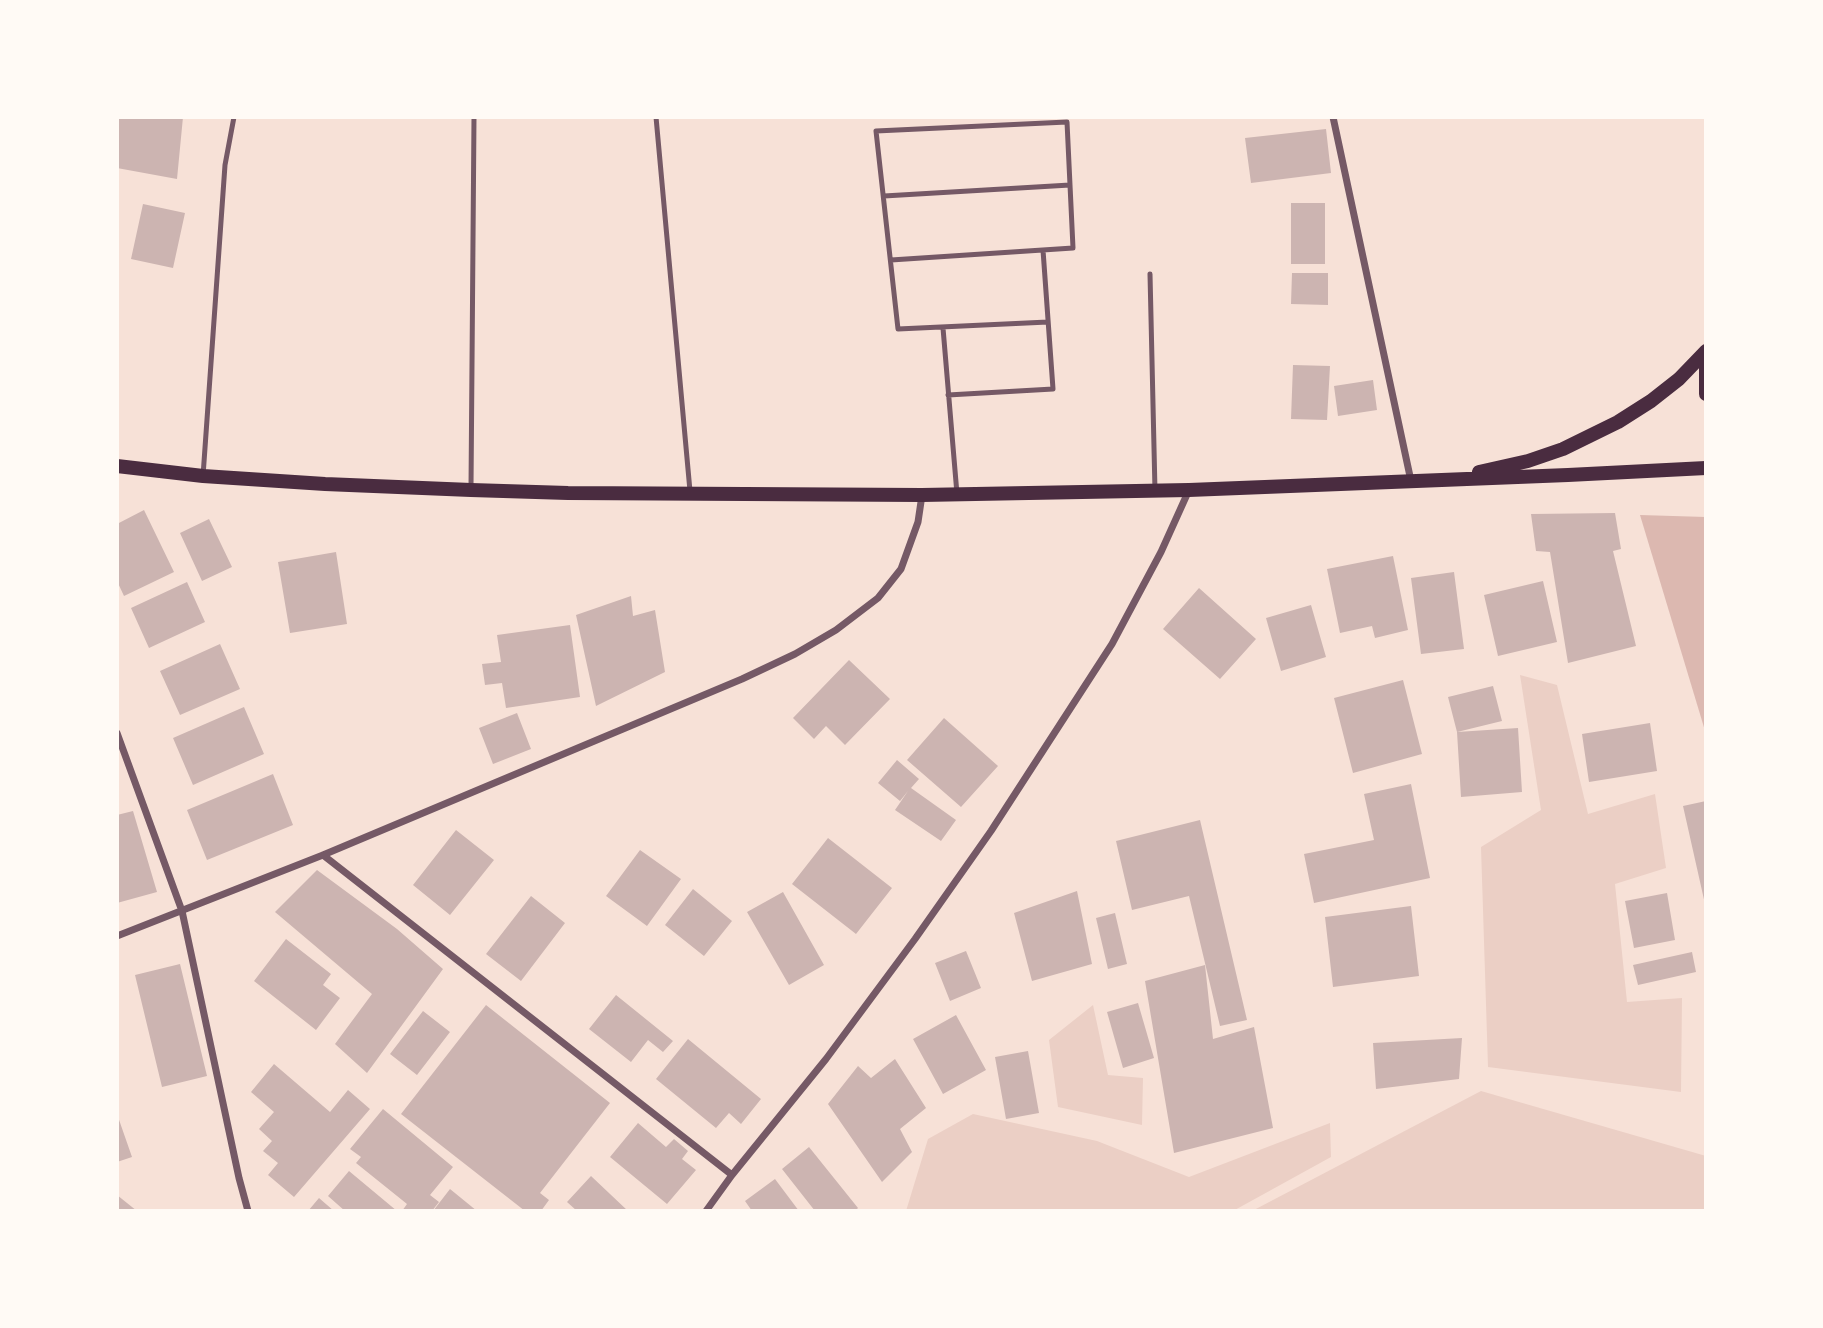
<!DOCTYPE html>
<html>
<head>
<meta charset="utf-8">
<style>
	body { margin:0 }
	#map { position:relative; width:1823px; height:1328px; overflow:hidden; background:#f7e1d7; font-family:"Nunito Sans",sans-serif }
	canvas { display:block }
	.frame { position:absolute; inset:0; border:119px solid #fffaf5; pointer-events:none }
</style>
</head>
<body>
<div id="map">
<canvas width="1823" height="1328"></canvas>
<div class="frame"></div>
</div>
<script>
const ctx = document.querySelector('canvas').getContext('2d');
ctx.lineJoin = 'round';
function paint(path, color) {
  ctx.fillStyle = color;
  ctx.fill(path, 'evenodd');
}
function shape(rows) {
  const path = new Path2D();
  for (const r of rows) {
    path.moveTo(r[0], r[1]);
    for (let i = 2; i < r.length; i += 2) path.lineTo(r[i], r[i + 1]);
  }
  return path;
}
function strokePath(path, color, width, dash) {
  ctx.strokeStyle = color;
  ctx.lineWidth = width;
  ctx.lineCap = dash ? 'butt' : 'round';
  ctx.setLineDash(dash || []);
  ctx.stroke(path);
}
paint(shape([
	[1520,675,1557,685,1588,814,1655,794,1666,868,1615,884,1627,1002,1682,998,1681,1092,1488,1067,1481,847,1541,810],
	[1093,1005,1108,1075,1143,1078,1142,1125,1058,1107,1049,1040],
	[1481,1091,1706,1156,1706,1211,1252,1211],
	[973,1114,1097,1141,1189,1177,1330,1123,1331,1157,1233,1211,906,1211,928,1139]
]), '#ebcfc5');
paint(shape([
	[1640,515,1706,517,1706,734]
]), '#dcb8b0');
paint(shape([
	[117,117,183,117,177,179,117,168],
	[1326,129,1331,173,1251,183,1245,138],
	[1291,203,1325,203,1325,264,1291,264],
	[143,204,185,213,173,268,131,259],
	[1292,273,1328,273,1328,305,1291,304],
	[1293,365,1330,366,1327,420,1291,419],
	[1373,380,1377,410,1338,416,1334,386],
	[144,510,174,572,124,596,117,581,117,524],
	[1615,513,1621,549,1613,551,1636,646,1568,663,1550,552,1536,551,1531,514],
	[209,519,232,567,202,581,180,533],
	[336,552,347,624,290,633,278,562],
	[1393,556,1408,630,1375,638,1372,626,1340,633,1327,569],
	[1454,572,1464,649,1421,654,1411,578],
	[1543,581,1557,642,1498,656,1484,595],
	[187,582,205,622,149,648,131,608],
	[1199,588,1256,639,1220,679,1163,629],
	[631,596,633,616,655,610,665,672,596,706,576,615],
	[1311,605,1326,657,1281,671,1266,618],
	[570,625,580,697,506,708,502,683,485,685,482,664,501,662,497,635],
	[220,644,240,689,180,715,160,671],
	[849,660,890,699,845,745,826,726,814,739,793,718],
	[1403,680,1422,754,1353,773,1334,698],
	[1493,686,1502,721,1457,732,1448,697],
	[244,707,264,754,193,785,173,738],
	[517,713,531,749,493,764,479,728],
	[944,718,998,766,961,807,907,760],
	[1650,723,1657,771,1589,782,1582,734],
	[1518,728,1522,792,1461,797,1457,732],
	[897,760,919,779,911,788,956,820,941,841,895,810,908,791,900,801,878,783],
	[273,774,293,825,207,860,187,810],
	[1411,784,1430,878,1314,903,1304,854,1374,840,1364,794],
	[1706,801,1706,904,1705,904,1683,806],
	[133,811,157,892,117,903,117,815],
	[1200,820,1247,1020,1220,1026,1189,896,1132,910,1116,841],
	[456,830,494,860,450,915,413,885],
	[828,838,892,888,856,934,792,884],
	[640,850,681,879,647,926,606,896],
	[317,870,397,929,443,969,367,1073,335,1044,372,994,275,912],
	[693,889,732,921,704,956,665,925],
	[1077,891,1092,964,1032,981,1014,913],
	[783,892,824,965,789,985,747,912],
	[1667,893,1675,940,1634,948,1625,901],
	[531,896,565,923,521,981,486,954],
	[1411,906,1419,976,1333,987,1325,917],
	[1115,913,1127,964,1108,969,1096,918],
	[286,939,331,974,323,985,340,998,316,1030,254,981],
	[966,951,981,988,950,1001,935,963],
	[1692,952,1696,972,1638,985,1633,965],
	[180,964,207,1076,162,1087,135,975],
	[1205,965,1213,1039,1254,1027,1273,1128,1174,1153,1145,981],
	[616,995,673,1041,663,1052,648,1040,631,1062,589,1029],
	[1138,1003,1154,1058,1123,1068,1107,1012],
	[486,1005,610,1103,540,1193,549,1200,541,1211,525,1211,401,1114],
	[423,1011,450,1032,417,1075,390,1054],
	[956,1015,986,1070,943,1094,913,1039],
	[1462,1038,1459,1079,1376,1089,1373,1043],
	[688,1039,761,1099,741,1124,729,1113,716,1128,656,1079],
	[1028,1051,1039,1113,1006,1119,995,1057],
	[895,1059,926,1108,900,1129,912,1152,882,1182,828,1104,858,1066,871,1078],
	[274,1064,330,1112,348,1090,370,1109,294,1197,268,1175,278,1163,263,1151,272,1141,259,1129,274,1112,251,1092],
	[383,1109,453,1167,430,1195,439,1202,432,1211,402,1211,407,1204,356,1163,361,1157,350,1149],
	[117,1114,132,1157,117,1162],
	[638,1123,666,1147,674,1139,688,1151,682,1159,696,1170,667,1204,610,1157],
	[809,1147,858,1208,855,1211,815,1211,782,1169],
	[349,1171,397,1211,345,1211,328,1196],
	[591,1176,628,1211,577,1211,567,1202],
	[775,1179,799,1211,752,1211,745,1201],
	[450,1189,477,1211,433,1211],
	[117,1195,137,1211,117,1211],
	[319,1198,334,1211,308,1211]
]), '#ccb4b1');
strokePath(shape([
	[656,117,690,491],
	[884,196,1070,185],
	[891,260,1073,248,1067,122,876,131,898,329,1048,322],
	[1150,274,1155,491],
	[943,328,957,494],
	[948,395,1053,389,1043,250],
	[203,476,225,165,234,117],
	[471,487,474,117]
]), '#755966', 5);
strokePath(shape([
	[1333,117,1411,481],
	[117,733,182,911,239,1178,248,1211],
	[323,855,732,1175],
	[117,936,323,855,742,679,795,654,836,630,878,598,901,569,918,522,922,495],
	[706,1211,732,1175,826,1059,915,939,991,831,1112,644,1161,552,1189,490]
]), '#755966', 7);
strokePath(shape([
	[1706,368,1706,394],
	[117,466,203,476,325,484,471,490,568,493,922,495,1189,490,1568,475,1706,468],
	[1479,472,1528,461,1563,449,1618,422,1651,401,1679,379,1706,351]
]), '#4a2c40', 14);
</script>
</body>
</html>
